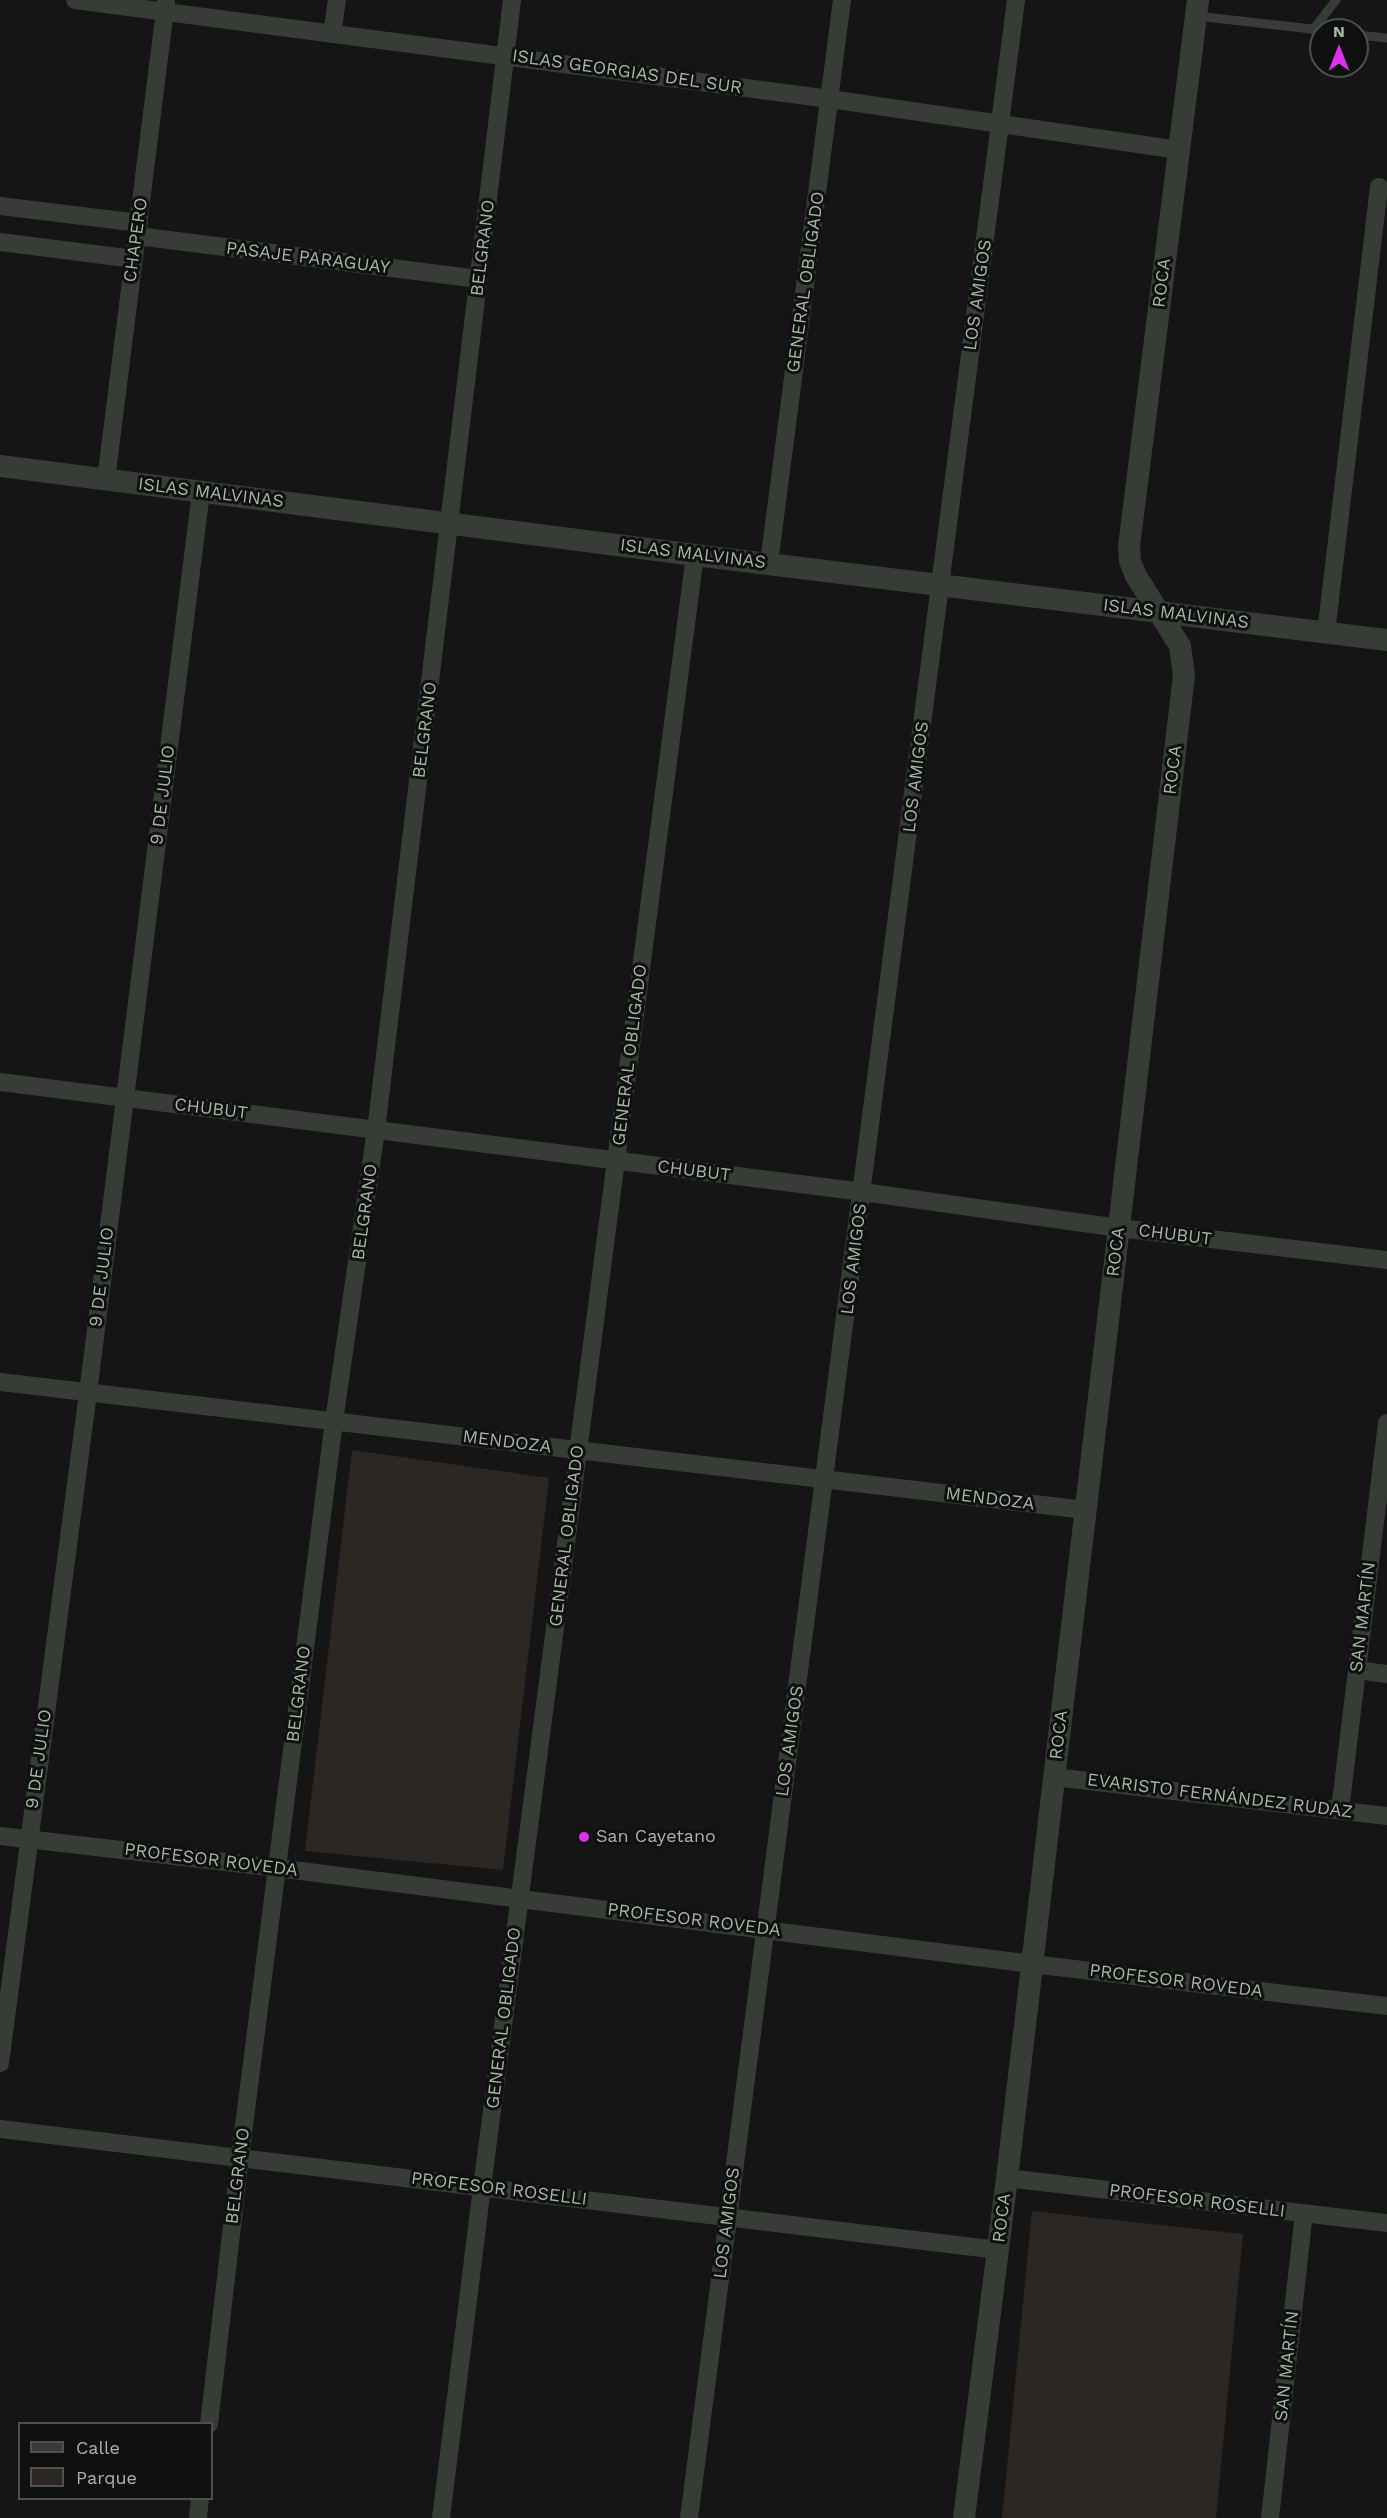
<!DOCTYPE html>
<html>
<head>
<meta charset="utf-8">
<style>
	body { margin:0 }
	#map { position:relative; width:1387px; height:2518px; overflow:hidden; background:#141514; font-family:"Work Sans",sans-serif }
	canvas { display:block }
	.legend { position:absolute; left:18px; top:2422px; width:195px; height:78px; box-sizing:border-box; background:#0f100f; border:2px solid #4b524b; margin:0; padding:8px 10px; list-style:none; font-size:18px; color:#a6b6a5 }
	.legend li { display:flex; align-items:center; gap:12px; height:30px }
	.legend b { width:30px; border:2px solid #4b524b }
	.north { position:absolute; left:1309px; top:18px; width:60px; height:60px; box-sizing:border-box; background:#0f100f; border:2px solid #4b524b; border-radius:50%; rotate:0deg; font-size:16px; font-weight:700; line-height:24px; text-align:center; color:#a6b6a5 }
	.north::after { content:''; display:block; margin:auto; width:21px; height:27px; background:#e030f1; clip-path:polygon(50% 0,100% 100%,50% 72%,0 100%) }
</style>
</head>
<body>
<div id="map">
<canvas width="1387" height="2518"></canvas>
<ul class="legend">
<li><b style="height:8px;background:#373c37"></b>Calle</li>
<li><b style="height:16px;background:#2d2724"></b>Parque</li>
</ul>
<div class="north">N</div>
</div>
<script>
const ctx = document.querySelector('canvas').getContext('2d');
ctx.lineJoin = 'round';
function paint(path, color) {
  ctx.fillStyle = color;
  ctx.fill(path, 'evenodd');
}
function shape(rows) {
  const path = new Path2D();
  for (const r of rows) {
    path.moveTo(r[0], r[1]);
    for (let i = 2; i < r.length; i += 2) path.lineTo(r[i], r[i + 1]);
  }
  return path;
}
function strokePath(path, color, width, dash) {
  ctx.strokeStyle = color;
  ctx.lineWidth = width;
  ctx.lineCap = dash ? 'butt' : 'round';
  ctx.setLineDash(dash || []);
  ctx.stroke(path);
}
function label(font, color, halo, rows, align = 'center') {
  ctx.font = font + ' "Work Sans",sans-serif';
  ctx.lineWidth = 6;
  ctx.setLineDash([]);
  ctx.textBaseline = 'middle';
  ctx.strokeStyle = halo;
  ctx.fillStyle = color;
  for (const [text, x, y, turn = 0] of rows) {
    ctx.save();
    ctx.translate(x, y);
    ctx.rotate((+turn || 0) * Math.PI / 180);
    ctx.textAlign = isNaN(turn) ? turn : align;
    if (halo) ctx.strokeText(text, 0, 0);
    ctx.fillText(text, 0, 0);
    ctx.restore();
  }
}
paint(shape([
	[352,1450,549,1478,503,1870,305,1851],
	[1032,2211,1243,2234,1216,2518,1002,2518]
]), '#2d2724');
strokePath(shape([
	[1196,16,1321,30],
	[1313,30,1336,0],
	[1357,35,1387,38]
]), '#373c37', 9);
strokePath(shape([
	[75,0,830,99,1179,150],
	[332,34,337,0],
	[0,206,139,223],
	[137,236,479,279],
	[0,242,134,259],
	[106,480,166,2],
	[769,563,842,0],
	[1326,633,1379,187],
	[0,1082,863,1192,1119,1228,1387,1260],
	[0,1382,1085,1510],
	[1357,1670,1387,1674],
	[1054,1777,1387,1816],
	[1340,1810,1387,1423],
	[0,1836,277,1868,1032,1964,1387,2006],
	[0,2063,88,1393,201,492],
	[0,2129,998,2250],
	[1007,2178,1387,2223],
	[209,2424,240,2157,334,1421,376,1130,512,0],
	[198,2518,200,2498],
	[441,2518,482,2187,695,555],
	[689,2518,1016,0],
	[1270,2518,1304,2213]
]), '#373c37', 18);
strokePath(shape([
	[0,466,695,555,1387,640],
	[964,2518,1007,2178,1184,675,1180,646,1136,576,1130,561,1129,546,1198,0]
]), '#373c37', 22);
for (const [x, y, r, color] of [
	[584,1837,6,"#e030f1"]
]) {
  const dot = new Path2D();
  dot.arc(x, y, r, 0, 2 * Math.PI);
  ctx.fillStyle = color;
  ctx.fill(dot);
  strokePath(dot, '#0f100f', 2);
}
label('18px', '#a6b6a5', '#0f100f', [
	["ISLAS GEORGIAS DEL SUR",627,72,8],
	["CHAPERO",136,240,-82],
	["BELGRANO",483,248,-83],
	["PASAJE PARAGUAY",308,258,7],
	["GENERAL OBLIGADO",806,282,-82],
	["ROCA",1162,283,-83],
	["LOS AMIGOS",978,295,-82],
	["ISLAS MALVINAS",211,493,7],
	["ISLAS MALVINAS",693,554,7],
	["ISLAS MALVINAS",1176,614,7],
	["BELGRANO",425,730,-83],
	["ROCA",1173,770,-83],
	["LOS AMIGOS",916,777,-83],
	["9 DE JULIO",163,795,-83],
	["GENERAL OBLIGADO",630,1055,-83],
	["CHUBUT",211,1109,7],
	["CHUBUT",694,1171,7],
	["BELGRANO",365,1212,-82],
	["CHUBUT",1175,1235,7],
	["ROCA",1116,1252,-83],
	["LOS AMIGOS",854,1259,-83],
	["9 DE JULIO",102,1277,-83],
	["MENDOZA",507,1442,7],
	["MENDOZA",990,1499,7],
	["GENERAL OBLIGADO",567,1536,-83],
	["SAN MARTÍN",1363,1617,-83],
	["BELGRANO",299,1694,-83],
	["ROCA",1059,1735,-83],
	["LOS AMIGOS",790,1741,-82],
	["9 DE JULIO",39,1759,-82],
	["EVARISTO FERNÁNDEZ RUDAZ",1220,1796,7],
	["PROFESOR ROVEDA",211,1860,7],
	["PROFESOR ROVEDA",694,1920,7],
	["PROFESOR ROVEDA",1176,1981,7],
	["GENERAL OBLIGADO",504,2018,-83],
	["BELGRANO",238,2176,-83],
	["PROFESOR ROSELLI",499,2189,7],
	["PROFESOR ROSELLI",1197,2201,7],
	["ROCA",1002,2218,-83],
	["LOS AMIGOS",727,2223,-83],
	["SAN MARTÍN",1287,2366,-84]
]);
label('18px', '#a6b6a5', '#0f100f', [
	["San Cayetano",596,1837]
], 'left');
</script>
</body>
</html>
